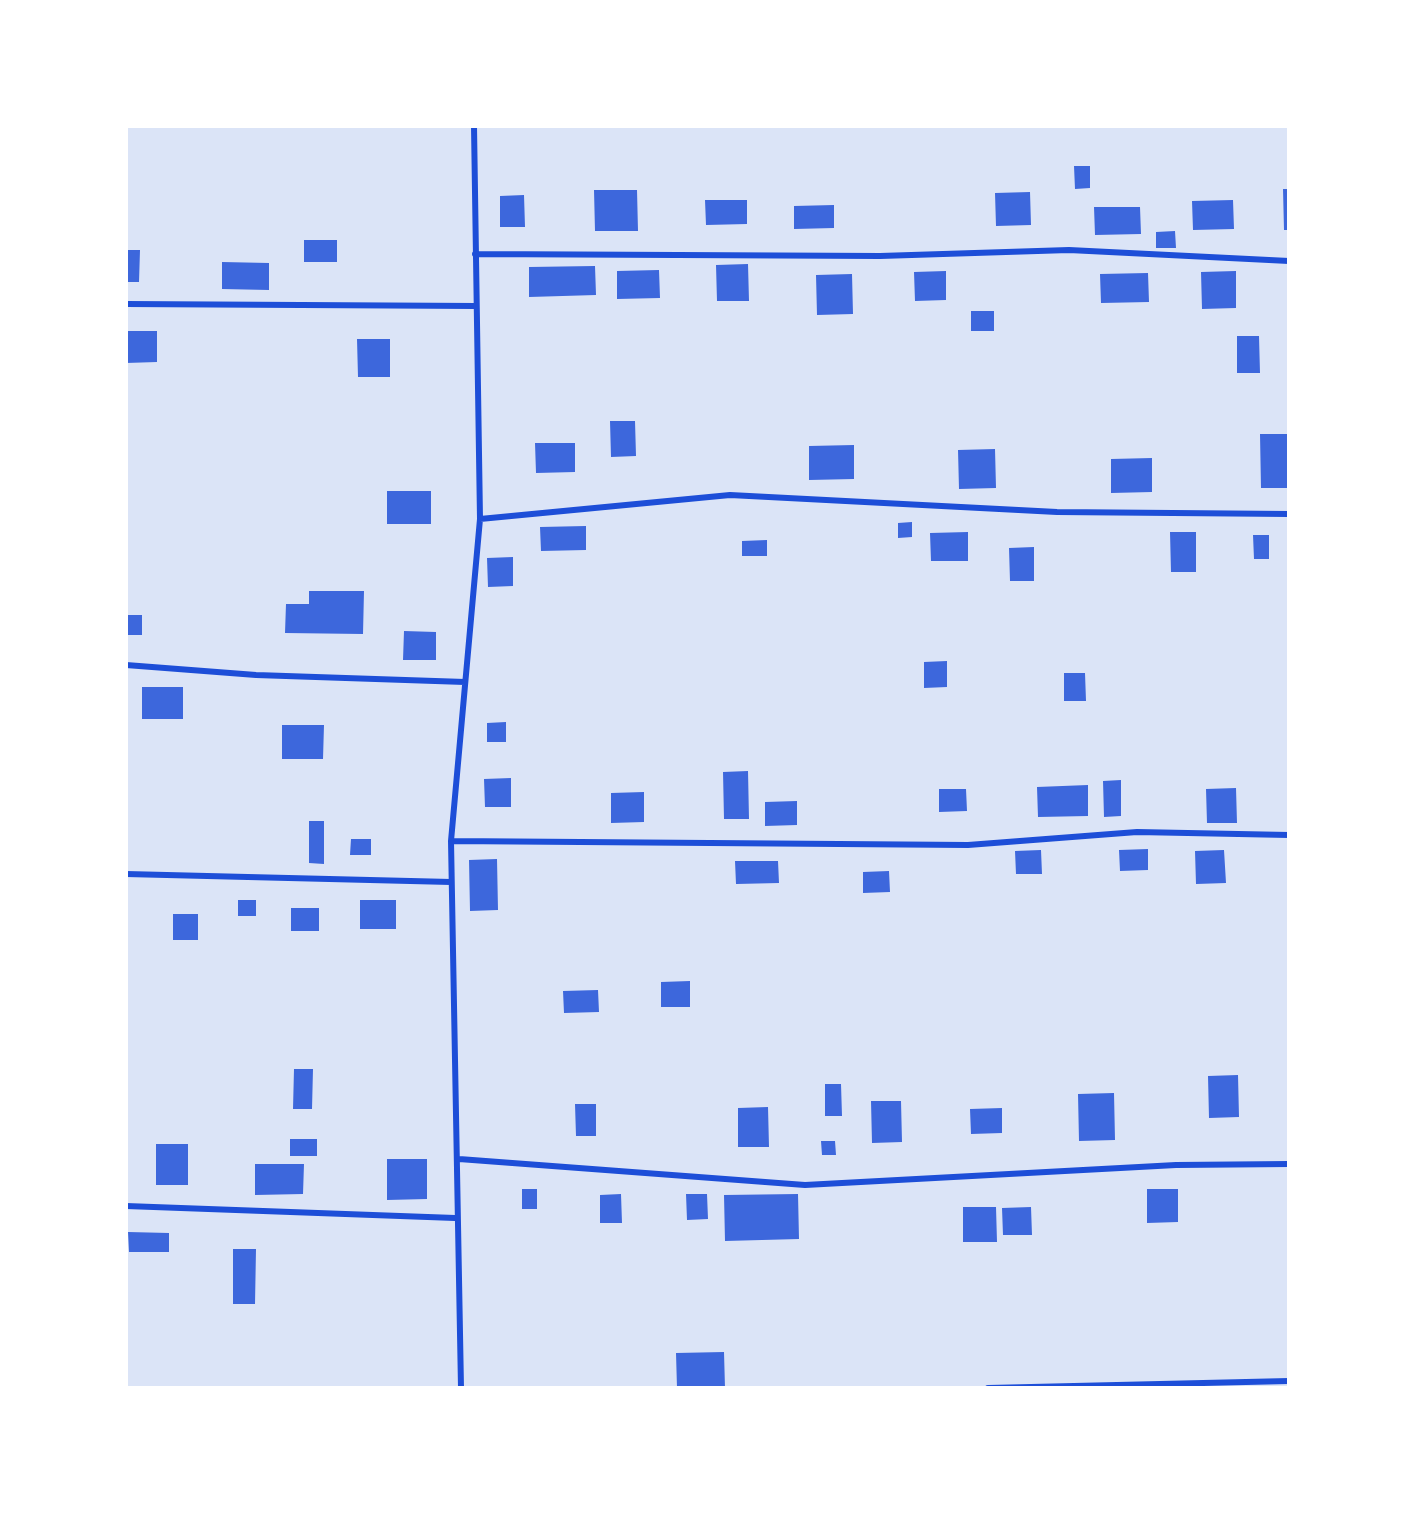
<!DOCTYPE html>
<html>
<head>
<meta charset="utf-8">
<style>
	body { margin:0 }
	#map { position:relative; width:1415px; height:1514px; overflow:hidden; background:#f2f2f2; font-family:"Roboto Condensed",sans-serif }
	canvas { display:block }
	.frame { position:absolute; inset:0; border:128px solid #fff; pointer-events:none }
</style>
</head>
<body>
<div id="map">
<canvas width="1415" height="1514"></canvas>
<div class="frame"></div>
</div>
<script>
const ctx = document.querySelector('canvas').getContext('2d');
ctx.lineJoin = 'round';
function paint(path, color) {
  ctx.fillStyle = color;
  ctx.fill(path, 'evenodd');
}
function shape(rows) {
  const path = new Path2D();
  for (const r of rows) {
    path.moveTo(r[0], r[1]);
    for (let i = 2; i < r.length; i += 2) path.lineTo(r[i], r[i + 1]);
  }
  return path;
}
function strokePath(path, color, width, dash) {
  ctx.strokeStyle = color;
  ctx.lineWidth = width;
  ctx.lineCap = dash ? 'butt' : 'round';
  ctx.setLineDash(dash || []);
  ctx.stroke(path);
}
paint(shape([
	[126,126,1289,126,1289,1388,126,1388]
]), '#dbe4f7');
paint(shape([
	[1074,166,1090,166,1090,188,1075,189],
	[1283,189,1289,189,1289,230,1284,230],
	[594,190,637,190,638,231,595,231],
	[1030,192,1031,225,996,226,995,193],
	[524,195,525,227,500,227,500,196],
	[705,200,747,200,747,224,706,225],
	[1233,200,1234,229,1193,230,1192,201],
	[834,205,834,228,794,229,794,206],
	[1094,207,1140,207,1141,234,1095,235],
	[1175,231,1176,248,1156,248,1156,232],
	[304,240,337,240,337,262,304,262],
	[126,250,140,250,139,282,126,282],
	[222,262,269,263,269,290,222,289],
	[748,264,749,301,717,301,716,265],
	[595,266,596,295,529,297,529,267],
	[659,270,660,298,617,299,617,271],
	[946,271,946,300,915,301,914,272],
	[1236,271,1236,308,1202,309,1201,272],
	[1148,273,1149,302,1101,303,1100,274],
	[852,274,853,314,817,315,816,275],
	[971,311,994,311,994,331,971,331],
	[126,331,157,331,157,362,126,363],
	[1237,336,1259,336,1260,373,1237,373],
	[357,339,390,339,390,377,358,377],
	[610,421,635,421,636,456,611,457],
	[1260,434,1288,434,1289,488,1261,488],
	[535,443,575,443,575,472,536,473],
	[854,445,854,479,809,480,809,446],
	[995,449,996,488,959,489,958,450],
	[1152,458,1152,492,1111,493,1111,459],
	[387,491,431,491,431,524,387,524],
	[912,522,912,537,898,538,898,523],
	[586,526,586,550,541,551,540,527],
	[968,532,968,561,931,561,930,533],
	[1170,532,1196,532,1196,572,1171,572],
	[1253,535,1269,535,1269,559,1254,559],
	[767,540,767,556,742,556,742,541],
	[1034,547,1034,581,1010,581,1009,548],
	[513,557,513,586,488,587,487,558],
	[309,591,364,591,363,634,285,633,286,604,309,604],
	[126,615,142,615,142,635,126,635],
	[404,631,436,632,436,660,403,660],
	[947,661,947,687,924,688,924,662],
	[1064,673,1085,673,1086,701,1064,701],
	[142,687,183,687,183,719,142,719],
	[506,722,506,742,487,742,487,723],
	[282,725,324,725,323,759,282,759],
	[748,771,749,819,724,819,723,772],
	[511,778,511,807,485,807,484,779],
	[1121,780,1121,816,1104,817,1103,781],
	[1088,785,1088,816,1038,817,1037,787],
	[1236,788,1237,823,1207,823,1206,789],
	[939,789,966,789,967,811,939,812],
	[644,792,644,822,611,823,611,793],
	[797,801,797,825,765,826,765,802],
	[309,821,324,821,324,864,309,863],
	[351,839,371,839,371,855,350,855],
	[1148,849,1148,870,1120,871,1119,850],
	[1041,850,1042,874,1016,874,1015,851],
	[1224,850,1226,883,1196,884,1195,851],
	[497,859,498,910,470,911,469,860],
	[735,861,778,861,779,883,736,884],
	[889,871,890,892,863,893,863,872],
	[238,900,256,900,256,916,238,916],
	[360,900,396,900,396,929,360,929],
	[291,908,319,908,319,931,291,931],
	[173,914,198,914,198,940,173,940],
	[690,981,690,1007,661,1007,661,982],
	[598,990,599,1012,564,1013,563,991],
	[294,1069,313,1069,312,1109,293,1109],
	[1238,1075,1239,1117,1209,1118,1208,1076],
	[825,1084,841,1084,842,1116,825,1116],
	[1114,1093,1115,1140,1079,1141,1078,1094],
	[871,1101,901,1101,902,1142,872,1143],
	[575,1104,596,1104,596,1136,576,1136],
	[768,1107,769,1147,738,1147,738,1108],
	[1002,1108,1002,1133,971,1134,970,1109],
	[290,1139,317,1139,317,1156,290,1156],
	[821,1141,835,1141,836,1155,822,1155],
	[156,1144,188,1144,188,1185,156,1185],
	[387,1159,427,1159,427,1199,387,1200],
	[255,1164,304,1164,303,1194,255,1195],
	[522,1189,537,1189,537,1209,522,1209],
	[1147,1189,1178,1189,1178,1222,1147,1223],
	[621,1194,622,1223,600,1223,600,1195],
	[686,1194,707,1194,708,1219,687,1220],
	[798,1194,799,1239,725,1241,724,1195],
	[963,1207,996,1207,997,1242,963,1242],
	[1031,1207,1032,1235,1003,1235,1002,1208],
	[128,1232,169,1233,169,1252,129,1252],
	[233,1249,256,1249,255,1304,233,1304],
	[724,1352,725,1388,677,1388,676,1353]
]), '#3d67dc');
strokePath(shape([
	[475,254,880,256,1069,250,1289,261],
	[126,304,476,306],
	[480,519,730,495,1057,512,1289,514],
	[126,665,256,675,465,682],
	[451,841,968,845,1137,832,1289,835],
	[126,874,451,882],
	[459,1159,805,1185,1176,1165,1289,1164],
	[126,1206,455,1218],
	[461,1388,451,841,480,519,474,126],
	[988,1388,1289,1381]
]), '#1d4ed8', 6);
</script>
</body>
</html>
